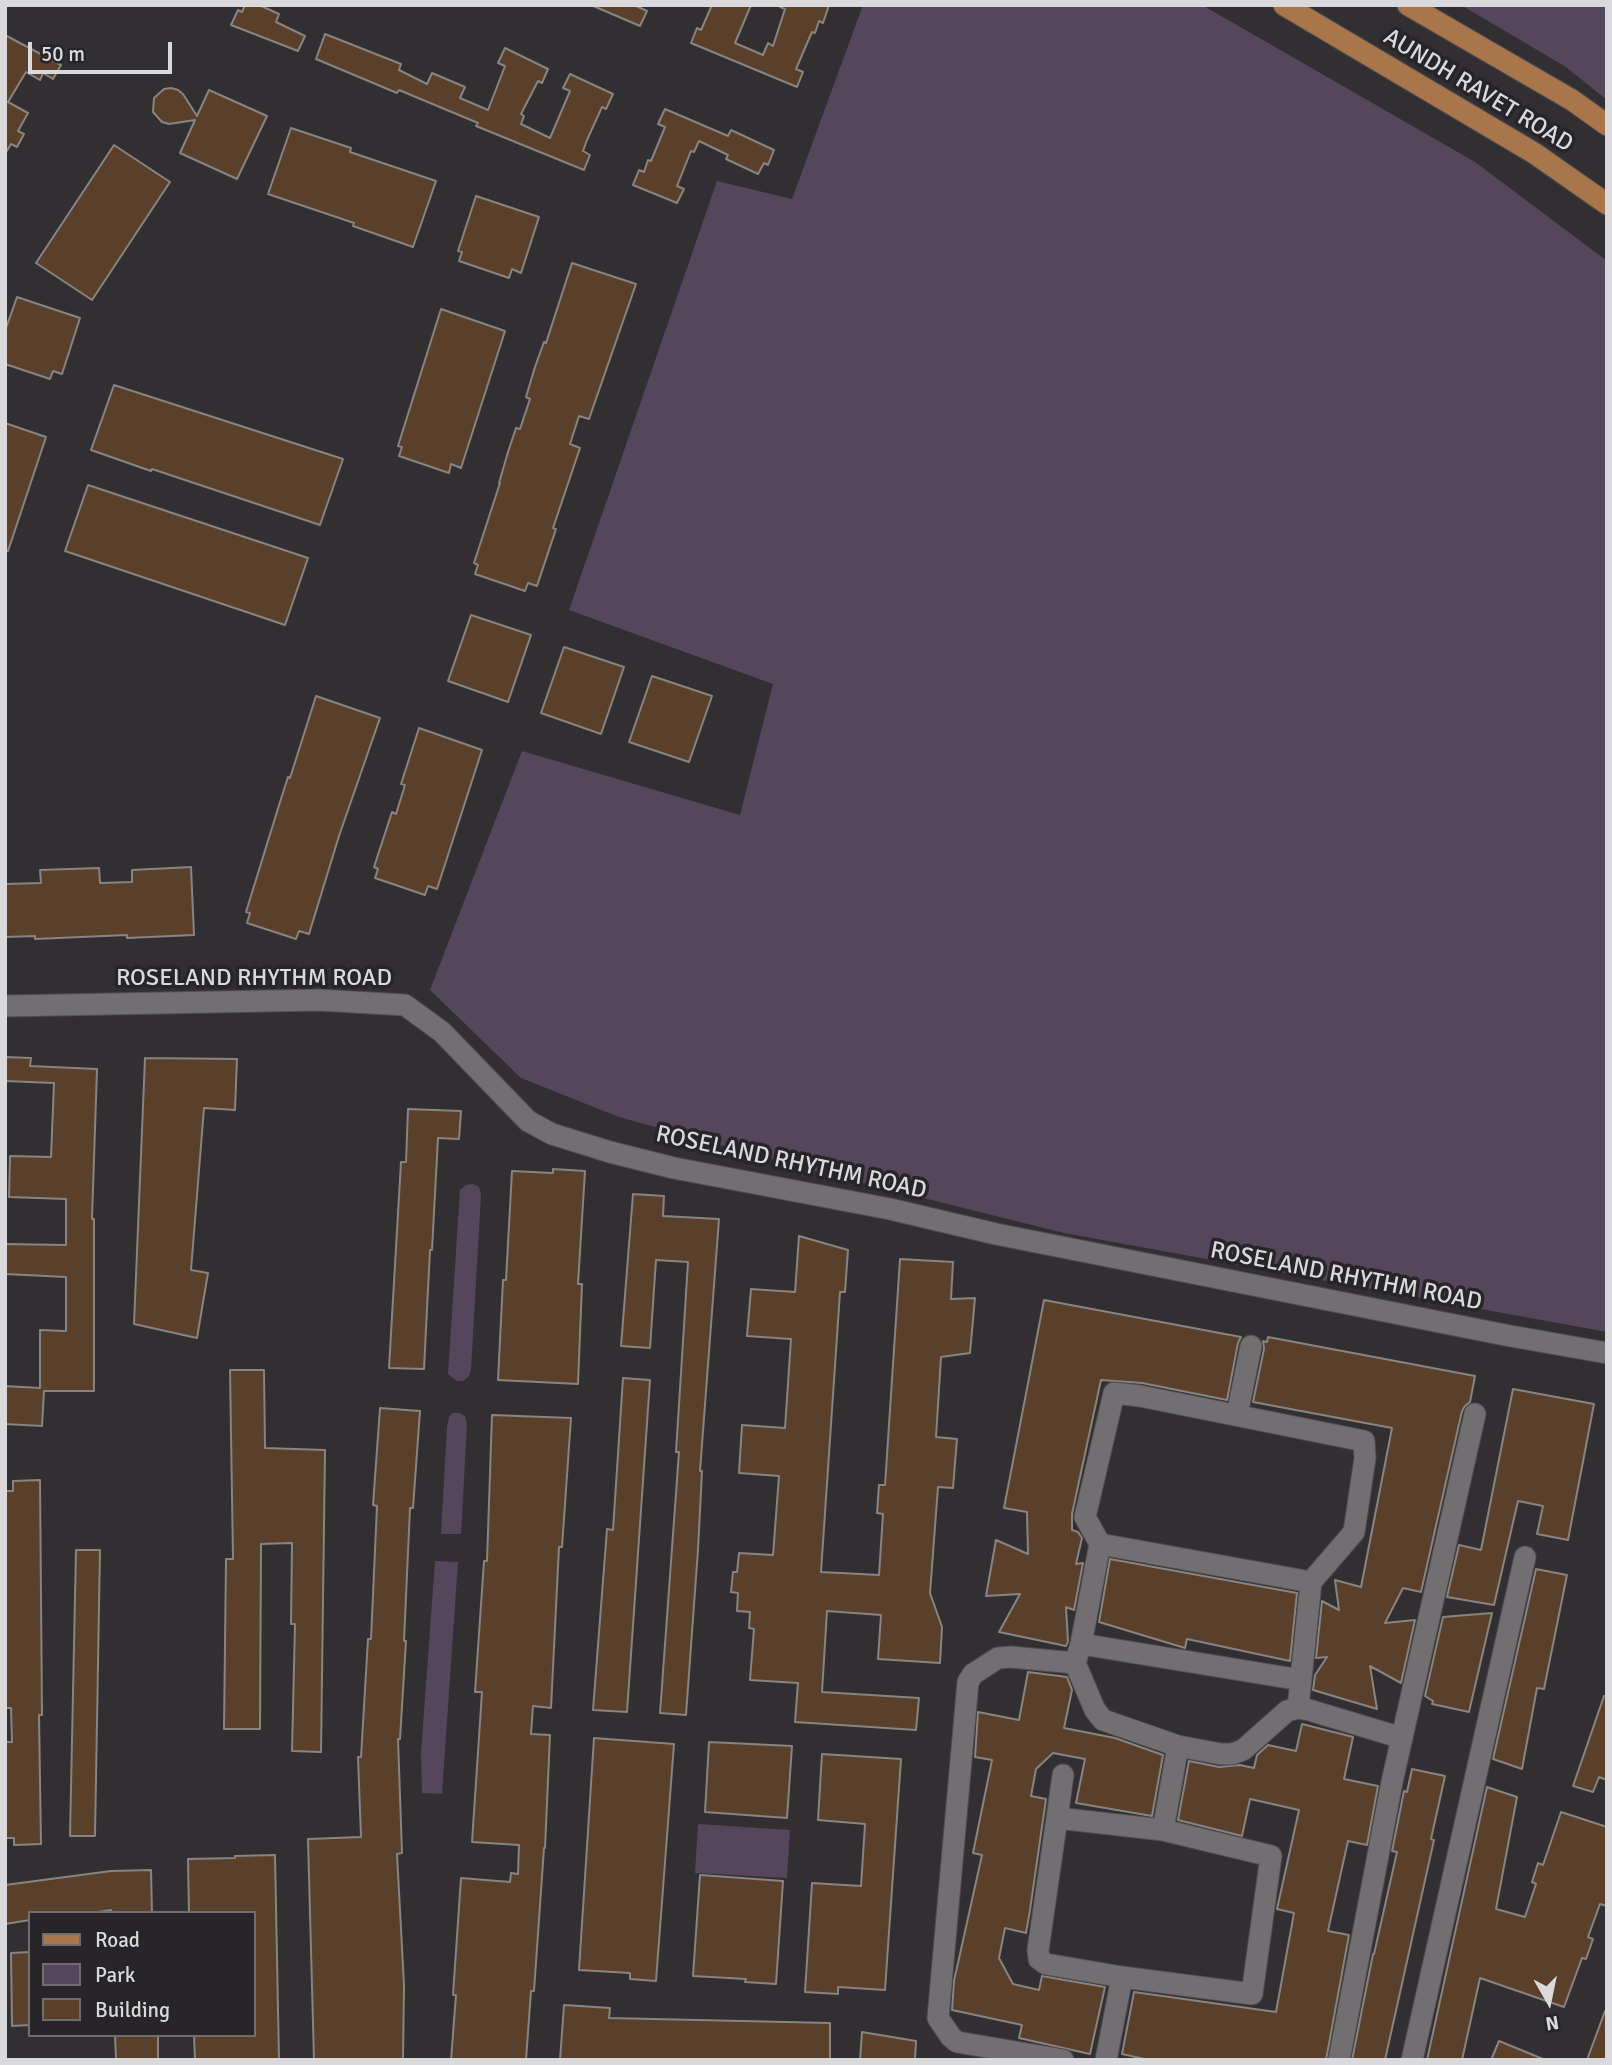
<!DOCTYPE html>
<html>
<head>
<meta charset="utf-8">
<style>
	body { margin:0 }
	#map { position:relative; width:1612px; height:2065px; overflow:hidden; background:#312f32; font-family:Signika,sans-serif }
	canvas { display:block }
	.frame { position:absolute; inset:0; border:7px solid #dad9db; pointer-events:none }
	.legend { position:absolute; left:28px; top:1911px; width:228px; height:126px; box-sizing:border-box; background:#272528; border:2px solid #6f6d70; margin:0; padding:9px 12px; list-style:none; font-size:21px; color:#dad9db }
	.legend li { display:flex; align-items:center; gap:14px; height:35px }
	.legend b { width:35px; border:2px solid #6f6d70 }
	.north { position:absolute; left:1514px; top:1967px; width:70px; height:70px; -webkit-text-stroke:5px #272528; paint-order:stroke; rotate:171deg; font-size:19px; font-weight:700; line-height:28px; text-align:center; color:#dad9db }
	.north::after { content:''; display:block; margin:auto; width:24px; height:32px; background:#dad9db; clip-path:polygon(50% 0,100% 100%,50% 72%,0 100%) }
	.scale { position:absolute; left:28px; top:42px; width:144px; height:32px; box-sizing:border-box; border:4px solid #dad9db; border-top:0; padding-left:9px; font-size:21px; line-height:24px; white-space:nowrap; color:#dad9db; -webkit-text-stroke:5px #272528; paint-order:stroke }
</style>
</head>
<body>
<div id="map">
<canvas width="1612" height="2065"></canvas>
<div class="frame"></div>
<ul class="legend">
<li><b style="height:9px;background:#a9754a"></b>Road</li>
<li><b style="height:19px;background:#55465c"></b>Park</li>
<li><b style="height:19px;background:#5a402b"></b>Building</li>
</ul>
<div class="north">N</div>
<div class="scale">50 m</div>
</div>
<script>
const ctx = document.querySelector('canvas').getContext('2d');
ctx.lineJoin = 'round';
function paint(path, color) {
  ctx.fillStyle = color;
  ctx.fill(path, 'evenodd');
}
function shape(rows) {
  const path = new Path2D();
  for (const r of rows) {
    path.moveTo(r[0], r[1]);
    for (let i = 2; i < r.length; i += 2) path.lineTo(r[i], r[i + 1]);
  }
  return path;
}
function strokePath(path, color, width, dash) {
  ctx.strokeStyle = color;
  ctx.lineWidth = width;
  ctx.lineCap = dash ? 'butt' : 'round';
  ctx.setLineDash(dash || []);
  ctx.stroke(path);
}
function label(font, color, halo, rows, align = 'center') {
  ctx.font = font + ' Signika,sans-serif';
  ctx.lineWidth = 7;
  ctx.setLineDash([]);
  ctx.textBaseline = 'middle';
  ctx.strokeStyle = halo;
  ctx.fillStyle = color;
  for (const [text, x, y, turn = 0] of rows) {
    ctx.save();
    ctx.translate(x, y);
    ctx.rotate((+turn || 0) * Math.PI / 180);
    ctx.textAlign = isNaN(turn) ? turn : align;
    if (halo) ctx.strokeText(text, 0, 0);
    ctx.fillText(text, 0, 0);
    ctx.restore();
  }
}
paint(shape([
	[863,5,1202,5,1475,162,1607,261,1607,1332,1064,1233,803,1168,619,1117,521,1078,430,990,522,751,740,815,773,684,569,610,717,181,792,199],
	[1461,5,1607,5,1607,100,1566,67],
	[473,1184,479,1187,481,1194,471,1370,469,1376,463,1381,457,1381,448,1374,460,1190,466,1185],
	[452,1413,459,1413,465,1416,467,1425,461,1534,441,1534,447,1426,449,1417],
	[435,1561,458,1562,442,1794,422,1793,421,1753],
	[698,1824,790,1830,787,1878,695,1873]
]), '#55465c');
const building = shape([
	[245,5,259,5,279,14,276,22,305,36,298,51,231,25,238,10,242,12,245,5],
	[591,5,634,5,647,11,640,26,591,5],
	[712,5,751,5,735,43,763,55,768,43,773,46,785,9,780,7,781,5,829,5,823,23,819,21,815,33,812,32,796,69,803,72,797,87,691,43,697,28,701,30,712,5],
	[325,34,401,64,399,70,427,84,432,73,465,87,460,98,488,110,505,66,498,63,505,48,548,69,542,83,538,81,521,114,524,116,521,124,550,138,570,91,563,88,570,74,613,94,606,109,602,107,587,140,583,151,590,155,584,170,476,126,478,123,399,90,397,93,316,59,325,34],
	[5,35,61,65,53,79,43,73,40,80,26,72,8,102,28,113,18,131,24,134,17,147,11,144,5,154,5,35],
	[171,88,178,90,183,94,197,116,209,90,267,116,237,179,180,153,195,120,169,124,162,122,153,112,154,98,164,89,171,88],
	[665,109,728,136,731,130,774,150,768,165,764,163,758,174,726,159,728,155,699,141,694,152,691,151,677,186,684,189,677,203,633,185,639,170,644,172,648,160,651,161,665,127,658,124,665,109],
	[291,128,351,148,350,152,436,181,413,247,353,226,354,223,268,194,291,128],
	[114,145,170,182,92,300,36,263,114,145],
	[476,196,539,217,521,273,512,269,509,278,459,261,462,252,458,251,476,196],
	[572,263,636,284,589,419,579,416,570,444,580,448,553,528,556,529,537,586,528,583,525,591,475,574,478,565,474,563,500,483,499,483,508,452,516,428,520,429,530,399,526,397,535,367,544,342,546,343,572,263],
	[17,297,80,318,62,374,53,371,50,379,5,364,5,331,17,297],
	[441,309,505,331,461,468,451,464,449,473,399,456,402,447,398,446,441,309],
	[114,385,343,459,320,525,152,469,151,471,91,450,114,385],
	[5,423,46,437,8,551,5,550,5,423],
	[88,485,308,558,285,625,65,551,88,485],
	[471,615,531,635,508,702,448,681,471,615],
	[564,647,624,667,601,734,541,713,564,647],
	[652,676,712,696,689,762,629,742,652,676],
	[316,696,380,718,339,836,309,934,299,931,296,939,247,923,250,913,246,912,280,802,288,777,290,778,316,696],
	[419,728,482,750,437,889,428,886,425,895,375,878,378,869,374,867,392,812,396,814,405,785,401,784,419,728],
	[191,867,194,935,127,938,127,935,35,939,35,936,5,937,5,884,41,883,40,870,99,868,100,883,132,882,132,870,191,867],
	[5,1057,31,1058,30,1066,97,1069,92,1219,94,1219,94,1391,44,1391,42,1426,5,1424,5,1386,40,1388,40,1330,66,1331,66,1277,5,1274,5,1244,66,1245,66,1199,9,1197,10,1156,51,1157,54,1083,5,1081,5,1057],
	[145,1058,237,1059,235,1110,204,1108,191,1270,208,1273,197,1338,134,1324,145,1058],
	[408,1109,461,1111,459,1139,438,1138,432,1250,430,1250,424,1369,389,1368,401,1162,406,1162,408,1109],
	[553,1169,585,1171,578,1284,582,1284,578,1384,498,1380,503,1280,506,1280,512,1171,553,1173,553,1169],
	[633,1194,664,1196,663,1216,719,1219,700,1471,702,1471,698,1550,686,1715,660,1713,679,1452,676,1452,688,1262,656,1260,650,1348,621,1346,633,1194],
	[799,1236,848,1250,845,1292,840,1292,821,1572,879,1575,883,1514,877,1513,879,1485,885,1485,900,1259,953,1262,951,1299,975,1298,970,1353,941,1357,936,1437,957,1439,953,1488,938,1487,930,1593,942,1627,940,1663,878,1659,881,1615,827,1611,822,1692,919,1698,916,1730,795,1722,798,1683,750,1680,754,1629,749,1628,750,1612,737,1611,738,1593,731,1592,733,1572,737,1572,739,1553,773,1555,779,1476,739,1473,742,1425,785,1428,791,1339,747,1336,751,1289,795,1292,799,1236],
	[1044,1300,1241,1337,1238,1343,1227,1400,1142,1383,1101,1380,1072,1514,1072,1530,1078,1532,1082,1538,1076,1564,1083,1563,1074,1610,1066,1607,1068,1641,1066,1646,999,1632,1020,1594,986,1596,996,1540,1028,1554,1027,1512,1004,1508,1044,1300],
	[1268,1337,1475,1376,1470,1402,1465,1406,1462,1411,1421,1592,1403,1588,1385,1623,1415,1620,1401,1683,1370,1666,1377,1709,1313,1690,1315,1675,1327,1657,1316,1658,1322,1601,1339,1610,1335,1580,1361,1587,1392,1428,1253,1402,1264,1349,1263,1341,1267,1342,1268,1337],
	[230,1370,264,1370,265,1448,325,1450,321,1752,292,1751,295,1624,291,1624,292,1543,261,1544,260,1729,224,1729,226,1559,233,1559,230,1370],
	[623,1378,650,1380,627,1712,593,1710,607,1529,613,1530,623,1378],
	[1513,1389,1594,1404,1568,1540,1537,1534,1543,1506,1518,1501,1494,1605,1447,1597,1459,1545,1481,1550,1513,1389],
	[380,1408,420,1411,413,1508,410,1508,404,1641,406,1641,400,1739,398,1739,402,1853,397,1854,404,1985,403,2060,314,2060,308,1839,361,1837,358,1757,361,1757,368,1639,371,1639,377,1506,373,1505,380,1408],
	[492,1415,571,1418,562,1547,559,1547,551,1708,533,1706,531,1734,550,1735,545,1848,544,1848,534,1991,531,1991,526,2060,451,2060,456,1995,453,1995,461,1878,510,1882,511,1873,518,1874,519,1845,472,1842,482,1692,475,1692,484,1561,487,1561,492,1415],
	[40,1480,42,1715,39,1715,41,1844,14,1845,14,1838,6,1838,5,1742,12,1742,11,1708,6,1708,5,1491,13,1491,13,1481,40,1480],
	[76,1550,100,1550,95,1836,70,1836,76,1550],
	[1110,1559,1297,1593,1290,1661,1187,1639,1185,1648,1099,1622,1110,1559],
	[1536,1569,1567,1575,1544,1689,1537,1688,1522,1769,1493,1759,1536,1569],
	[1492,1613,1469,1712,1432,1704,1433,1701,1425,1696,1443,1617,1492,1613],
	[1028,1672,1067,1677,1072,1690,1064,1728,1115,1738,1163,1755,1152,1816,1076,1803,1085,1759,1053,1753,1036,1769,1031,1796,1046,1799,1030,1910,1026,1933,1005,1928,999,1958,1013,1984,1039,1990,1042,1976,1105,1987,1090,2054,1019,2038,1022,2025,952,2010,954,1981,982,1855,973,1853,992,1760,975,1757,978,1712,1019,1720,1028,1672],
	[1604,1696,1607,1696,1607,1780,1599,1777,1593,1792,1573,1786,1604,1696],
	[1302,1724,1353,1737,1344,1779,1378,1786,1367,1845,1348,1841,1328,1931,1349,1935,1326,2060,1149,2060,1122,2054,1134,1992,1276,2012,1294,1913,1277,1909,1299,1810,1250,1799,1242,1836,1178,1820,1189,1761,1219,1767,1240,1765,1254,1768,1257,1755,1268,1745,1296,1751,1302,1724],
	[594,1738,674,1744,656,1981,630,1979,630,1973,579,1970,594,1738],
	[709,1742,792,1746,787,1818,705,1812,709,1742],
	[822,1754,901,1759,885,1990,838,1987,838,1994,805,1992,812,1883,861,1886,865,1824,818,1820,822,1754],
	[1412,1769,1445,1776,1431,1839,1434,1840,1385,2060,1352,2060,1373,1954,1374,1954,1397,1852,1392,1851,1404,1791,1407,1792,1412,1769],
	[1487,1787,1517,1797,1496,1909,1525,1917,1536,1884,1532,1882,1538,1863,1543,1865,1561,1812,1607,1827,1607,1906,1600,1904,1588,1937,1593,1939,1586,1959,1582,1958,1564,2007,1480,1978,1462,2060,1427,2060,1487,1787],
	[275,1855,279,2060,195,2060,194,2035,254,2035,254,1913,189,1913,188,1859,235,1858,235,1856,275,1855],
	[151,1870,152,1913,112,1913,111,1910,92,1913,30,1913,30,1920,5,1924,5,1885,111,1871,151,1870],
	[700,1875,783,1881,776,1984,745,1982,746,1979,693,1976,700,1875],
	[30,1952,30,2025,12,2026,11,1953,30,1952],
	[564,2005,610,2008,609,2018,830,2023,830,2060,560,2060,564,2005],
	[1605,2011,1607,2012,1607,2060,1587,2060,1605,2011],
	[862,2032,916,2041,915,2060,860,2060,862,2032],
	[115,2035,158,2035,158,2060,116,2060,115,2035],
	[1499,2041,1543,2059,1543,2060,1491,2060,1499,2041]
]);
paint(building, '#5a402b');
strokePath(building, '#878482', 2);
const minor = shape([
	[5,1006,319,1000,405,1005,442,1032,528,1121,552,1134,610,1152,674,1168,890,1209,996,1234,1505,1335,1607,1353],
	[1237,1415,1251,1346],
	[1100,1544,1311,1582],
	[1081,1644,1301,1680],
	[1178,1746,1103,1720,1095,1710,1075,1663,1081,1644,1100,1544,1085,1517,1114,1393,1140,1396,1364,1441,1365,1458,1354,1532,1311,1582,1298,1708],
	[1057,1818,1163,1830,1271,1856,1252,1994,1122,1977,1046,1964,1039,1959,1038,1950,1057,1818],
	[1057,1818,1063,1775],
	[1163,1830,1178,1746,1221,1754,1232,1754,1243,1750,1287,1711,1298,1708,1309,1710,1402,1738],
	[1063,2060,957,2042,951,2037,938,2018,968,1682,973,1674,998,1658,1011,1657,1075,1663],
	[1106,2060,1122,1977],
	[1339,2060,1392,1782,1475,1414],
	[1412,2060,1525,1557]
]);
const primary = shape([
	[1284,5,1534,153,1607,204],
	[1408,5,1572,100,1607,125]
]);
strokePath(minor, '#4f4d4f', 23);
strokePath(primary, '#4f4d4f', 23);
strokePath(minor, '#716f72', 21);
strokePath(primary, '#a9754a', 21);
label('24px', '#dad9db', '#272528', [
	["AUNDH RAVET ROAD",1478,91,31],
	["ROSELAND RHYTHM ROAD",254,979],
	["ROSELAND RHYTHM ROAD",791,1163,12],
	["ROSELAND RHYTHM ROAD",1346,1277,11]
]);
</script>
</body>
</html>
